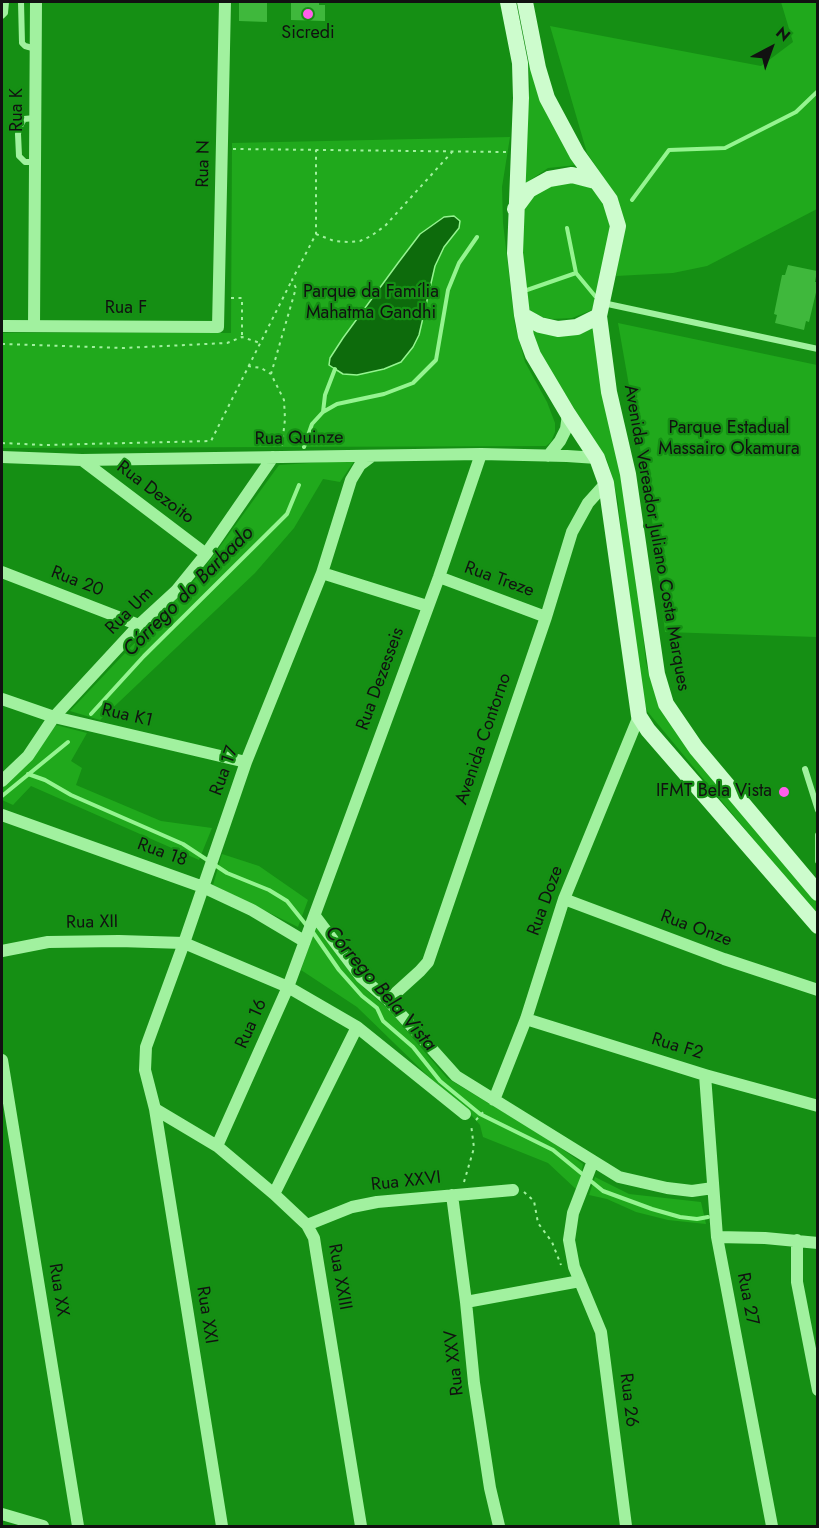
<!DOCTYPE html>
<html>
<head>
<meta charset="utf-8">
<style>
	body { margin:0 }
	#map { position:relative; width:819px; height:1528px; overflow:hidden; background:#158f14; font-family:Jost,sans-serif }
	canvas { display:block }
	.frame { position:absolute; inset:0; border:3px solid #111; pointer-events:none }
	.north { position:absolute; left:741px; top:18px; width:60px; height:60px; -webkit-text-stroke:4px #158f14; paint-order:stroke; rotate:41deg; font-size:16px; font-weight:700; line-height:24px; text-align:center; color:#111 }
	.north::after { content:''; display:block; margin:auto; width:21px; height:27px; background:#111; clip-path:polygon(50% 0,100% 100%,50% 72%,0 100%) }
</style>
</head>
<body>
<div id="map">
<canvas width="819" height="1528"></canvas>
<div class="frame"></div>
<div class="north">N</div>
</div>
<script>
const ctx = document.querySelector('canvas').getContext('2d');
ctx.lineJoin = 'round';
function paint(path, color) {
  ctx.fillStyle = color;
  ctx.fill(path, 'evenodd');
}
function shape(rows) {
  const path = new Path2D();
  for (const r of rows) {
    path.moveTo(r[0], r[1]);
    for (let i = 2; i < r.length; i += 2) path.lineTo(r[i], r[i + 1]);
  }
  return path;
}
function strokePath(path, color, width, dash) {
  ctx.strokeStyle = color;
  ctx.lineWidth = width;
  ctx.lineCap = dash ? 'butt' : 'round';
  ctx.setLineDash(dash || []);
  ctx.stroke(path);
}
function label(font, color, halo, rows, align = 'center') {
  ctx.font = font + ' Jost,sans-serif';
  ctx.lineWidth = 4.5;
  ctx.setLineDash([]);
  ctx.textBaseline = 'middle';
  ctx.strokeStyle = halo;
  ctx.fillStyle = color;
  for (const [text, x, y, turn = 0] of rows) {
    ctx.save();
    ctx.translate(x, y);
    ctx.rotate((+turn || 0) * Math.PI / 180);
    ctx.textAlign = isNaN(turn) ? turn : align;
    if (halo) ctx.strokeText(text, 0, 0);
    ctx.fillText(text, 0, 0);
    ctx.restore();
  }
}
paint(shape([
	[781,2,817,2,817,209,707,266,673,273,616,276,624,226,618,199,587,153,550,26,761,66,793,42],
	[527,41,577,165,548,168,520,187,530,87],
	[510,137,502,187,503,223,515,325,525,362,547,402,555,423,555,432,551,442,546,446,2,448,2,333,231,333,232,143],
	[568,181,591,188,602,197,611,228,592,310,572,318,552,319,542,317,528,309,519,237,526,204,543,187],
	[618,323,817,365,817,637,665,632,651,511],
	[529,324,594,324,629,506,646,663,655,692,817,900,817,916,647,711,641,693,632,635,618,502,613,479,607,460,535,347],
	[355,460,340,482,323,479,294,528,255,573,100,720,70,711,200,574,279,465],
	[56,725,87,733,71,761,82,768,76,785,161,821,212,828,199,860,31,786,13,805,2,800,2,787,31,760],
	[222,854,259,866,308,900,298,927,213,885],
	[316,926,364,988,389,1010,447,1078,551,1141,583,1164,578,1191,548,1163,483,1137,480,1125,464,1107,429,1077,357,1007,301,970],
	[595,1177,629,1194,701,1202,706,1224,668,1220,636,1212,607,1199,589,1195]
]), '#20a91c');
const water = shape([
	[454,216,460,221,459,228,444,247,435,266,419,335,413,347,401,362,384,369,357,375,343,374,335,369,329,365,330,358,343,338,398,263,420,234,444,217,454,216]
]);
paint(water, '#0d6b0c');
strokePath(water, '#95f490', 1.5);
strokePath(shape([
	[632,200,669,150,725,148,796,112,818,91],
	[567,228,576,273],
	[527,290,576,273,595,296],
	[323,412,325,395,335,369],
	[304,447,312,424,323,412,337,404,384,394,413,383,436,360,448,290,459,263,477,237],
	[91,714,144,656,287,514,299,485],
	[28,774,45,780,71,795,183,844,227,873,269,890,287,901,307,926],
	[2,796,68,742],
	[312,931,339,970,362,996,377,1008,383,1021,413,1047,440,1081,480,1114,553,1150,603,1191,652,1209,680,1217,697,1219,708,1217]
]), '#95f490', 4);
paint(shape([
	[239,2,267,2,267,22,239,21],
	[291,2,319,2,319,5,325,5,325,21,291,20],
	[788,265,817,271,815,282,818,282,818,284,809,322,806,321,804,330,775,323,777,315,774,314,782,275,785,275]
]), '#3fb83c');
strokePath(shape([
	[233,149,506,152],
	[316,234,334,241,349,242,360,241,371,236,385,226,452,152],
	[231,298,242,298,242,337],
	[2,344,123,348,227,343,242,337,260,343],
	[248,366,261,368,271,374],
	[2,443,45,445,211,441,292,280],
	[282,446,285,419,284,400,271,374,296,288,292,280,316,234,316,150],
	[476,1120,486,1109],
	[464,1182,474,1148,471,1124],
	[524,1192,534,1201,538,1223,552,1242,561,1265]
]), '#a1f19f', 2, [3, 4.5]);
strokePath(shape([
	[21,2,22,43,25,46,36,49],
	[2,16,5,13,6,2],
	[35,118,24,119,19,128,18,134,19,156,25,162,35,162],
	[603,303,818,349],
	[805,769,818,810],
	[818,835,818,861]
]), '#a1f19f', 6);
strokePath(shape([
	[2,326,218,327,225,2],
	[34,326,36,2],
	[548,456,560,441,566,429,568,414],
	[2,457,82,460,481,454,567,456,597,458],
	[82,460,206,554],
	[2,572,139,625],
	[322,573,427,606],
	[439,577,546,617],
	[2,699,54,717,246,762],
	[2,781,28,756,54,717,139,625,176,591,206,554,273,457],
	[2,815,203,887,252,910,304,941],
	[564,899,724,959,818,990],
	[315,916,361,977,388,1000,456,1076,619,1177,667,1188,692,1191,713,1188],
	[2,951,48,942,119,941,184,943,288,987,357,1027,465,1114],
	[388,1000,420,971,428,962,546,617,572,532,588,503,606,483],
	[526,1019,705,1075,818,1106],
	[2,1060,78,1526],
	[705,1075,717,1237,772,1526],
	[494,1100,526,1019,564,899,639,716],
	[155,1109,217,1146,274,1194,307,1225,314,1238,316,1251,361,1526],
	[217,1146,288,987,439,577,481,454],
	[593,1161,573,1213,569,1240,574,1267,601,1332,626,1526],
	[274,1194,357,1027],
	[452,1195,466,1302,474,1383,490,1488,499,1526],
	[307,1225,352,1207,377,1202,513,1190],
	[717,1237,765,1238,818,1243],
	[797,1240,797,1282,818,1390],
	[466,1302,580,1281],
	[2,1514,43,1526],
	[222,1526,155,1109,145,1070,146,1047,184,943,246,762,322,573,351,480,360,465,372,456]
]), '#a1f19f', 12);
strokePath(shape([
	[508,2,520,63,521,98,515,253,522,315,526,336,533,355,568,414,597,458,606,483,639,716,648,730,818,926],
	[525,2,538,68,547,98,577,154,610,200,618,226,599,316,609,392,628,474,657,674,666,704,696,748,818,893],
	[515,209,529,190,549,179,572,175,595,181],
	[522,315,540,325,558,329,577,327,599,316]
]), '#cdfccd', 16);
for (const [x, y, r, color] of [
	[308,14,6,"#ff5eea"],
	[784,792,6,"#ff5eea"]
]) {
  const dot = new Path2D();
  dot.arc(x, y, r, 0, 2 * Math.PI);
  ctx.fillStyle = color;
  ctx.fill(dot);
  strokePath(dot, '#158f14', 2);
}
label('18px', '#111', '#158f14', [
	["Sicredi",308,34],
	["IFMT Bela Vista",772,792,"right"]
]);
label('18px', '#111', '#158f14', [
	["Rua K",18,110,-90],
	["Rua N",204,164,-89],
	["Rua F",126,309],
	["Rua Quinze",299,439,-1],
	["Rua Dezoito",155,493,37],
	["Avenida Vereador Juliano Costa Marques",656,538,80],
	["Rua Treze",499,580,20],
	["Rua 20",77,582,21],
	["Rua Um",130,611,-45],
	["Rua Dezesseis",381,679,-70],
	["Rua K1",127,716,13],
	["Avenida Contorno",484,739,-71],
	["Rua 17",225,771,-70],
	["Rua 18",162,853,20],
	["Rua Doze",546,901,-70],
	["Rua XII",92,923,-1],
	["Rua Onze",696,929,20],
	["Rua 16",252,1024,-66],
	["Rua F2",677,1047,17],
	["Rua XXVI",406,1182,-6],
	["Rua XXIII",339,1277,80],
	["Rua XX",58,1290,81],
	["Rua 27",747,1299,79],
	["Rua XXI",206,1315,81],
	["Rua XXV",455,1363,-96],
	["Rua 26",628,1400,83]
]);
label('18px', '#111', '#158f14', [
	["Parque da Família",371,293],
	["Mahatma Gandhi",371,314],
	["Parque Estadual",729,429],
	["Massairo Okamura",729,450]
]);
label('italic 20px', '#111', '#158f14', [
	["Córrego do Barbado",189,592,-45],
	["Córrego Bela Vista",380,989,49]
]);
</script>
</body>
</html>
